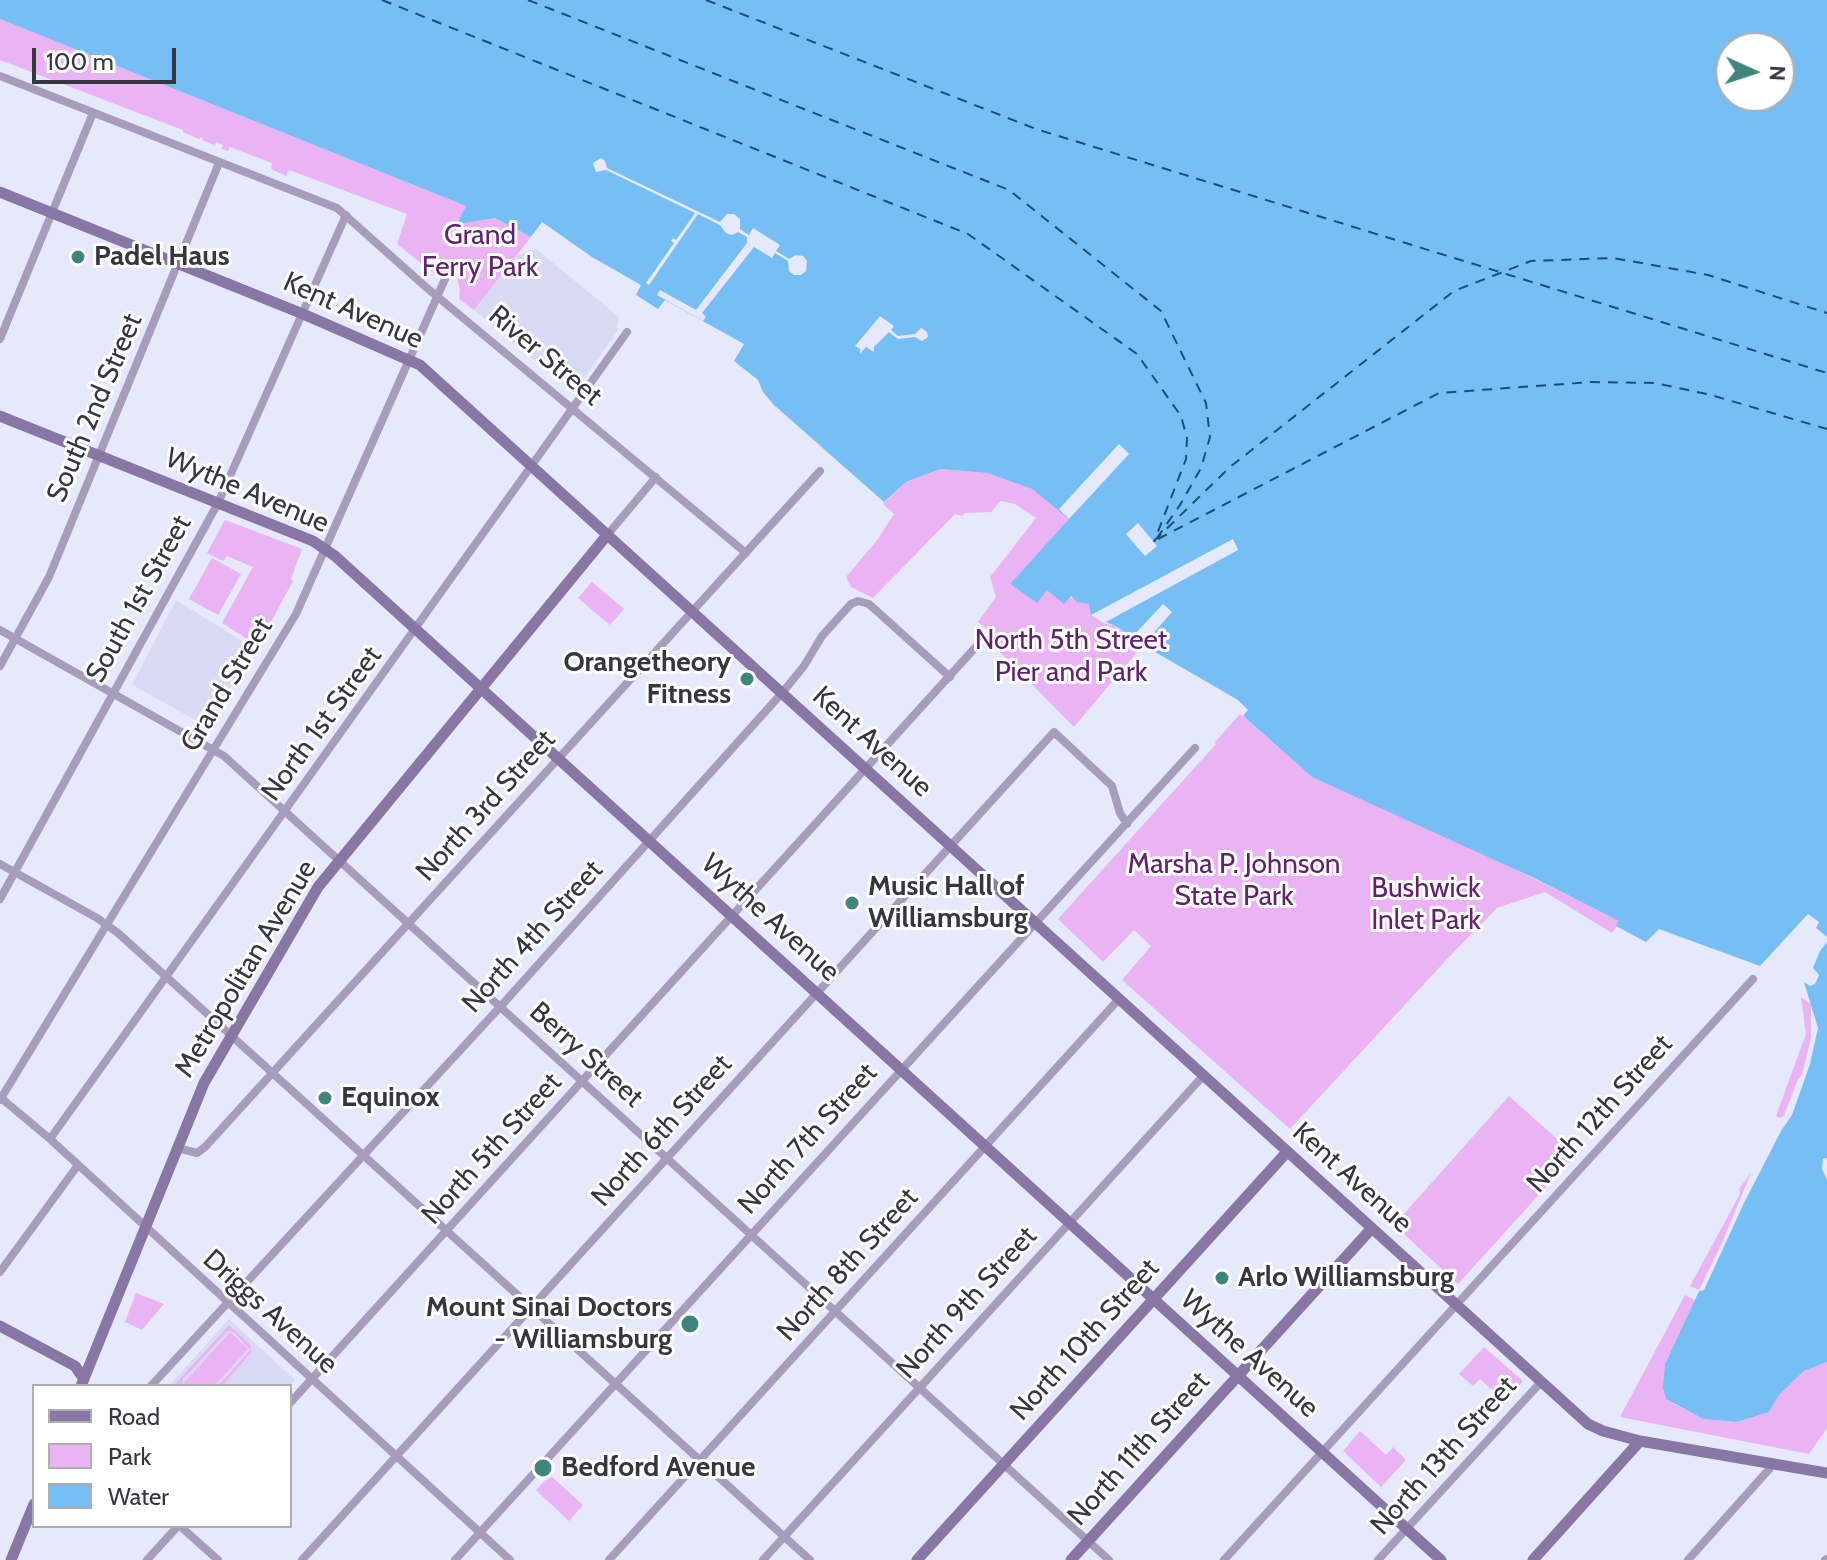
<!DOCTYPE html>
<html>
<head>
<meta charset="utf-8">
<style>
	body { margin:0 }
	#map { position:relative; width:1827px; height:1560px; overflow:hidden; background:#e6e8fb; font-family:Cabin,sans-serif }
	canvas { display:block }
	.legend { position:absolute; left:32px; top:1384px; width:260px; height:144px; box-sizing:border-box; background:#fff; border:2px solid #afafb2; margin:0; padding:10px 14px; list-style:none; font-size:24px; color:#36373e }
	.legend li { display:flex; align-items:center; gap:16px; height:40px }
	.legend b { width:40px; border:2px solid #afafb2 }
	.north { position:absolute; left:1715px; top:32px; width:80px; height:80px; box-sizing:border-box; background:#fff; border:2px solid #afafb2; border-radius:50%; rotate:93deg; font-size:22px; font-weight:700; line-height:32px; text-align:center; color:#36373e }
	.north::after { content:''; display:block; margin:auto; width:28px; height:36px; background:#3f857c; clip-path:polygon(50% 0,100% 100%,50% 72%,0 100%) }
	.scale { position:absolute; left:32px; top:48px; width:144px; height:36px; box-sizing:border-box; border:4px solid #36373e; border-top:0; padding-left:10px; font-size:24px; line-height:28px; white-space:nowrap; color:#36373e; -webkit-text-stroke:6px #fff; paint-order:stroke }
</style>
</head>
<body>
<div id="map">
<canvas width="1827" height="1560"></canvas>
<ul class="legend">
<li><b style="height:10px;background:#8876a5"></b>Road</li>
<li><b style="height:22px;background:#eab3f4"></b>Park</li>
<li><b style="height:22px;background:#77bef5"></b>Water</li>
</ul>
<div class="north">N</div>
<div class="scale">100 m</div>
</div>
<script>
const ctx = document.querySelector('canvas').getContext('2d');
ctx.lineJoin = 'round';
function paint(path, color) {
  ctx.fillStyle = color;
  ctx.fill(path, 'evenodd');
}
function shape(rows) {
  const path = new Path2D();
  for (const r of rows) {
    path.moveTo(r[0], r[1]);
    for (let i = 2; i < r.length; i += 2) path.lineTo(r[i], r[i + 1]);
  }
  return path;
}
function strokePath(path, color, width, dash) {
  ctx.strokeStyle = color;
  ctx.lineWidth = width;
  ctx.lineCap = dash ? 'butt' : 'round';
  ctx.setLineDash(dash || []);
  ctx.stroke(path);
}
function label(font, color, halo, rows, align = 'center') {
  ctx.font = font + ' Cabin,sans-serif';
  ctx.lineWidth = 6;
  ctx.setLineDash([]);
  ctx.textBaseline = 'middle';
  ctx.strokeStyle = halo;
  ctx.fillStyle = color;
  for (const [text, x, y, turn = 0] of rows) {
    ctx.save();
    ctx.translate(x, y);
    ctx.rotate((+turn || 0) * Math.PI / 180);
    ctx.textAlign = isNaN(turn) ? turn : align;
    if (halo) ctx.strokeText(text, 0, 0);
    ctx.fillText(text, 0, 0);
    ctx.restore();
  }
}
paint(shape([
	[536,249,619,317,617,327,619,329,573,393,474,310,517,255],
	[176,600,255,649,207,726,132,685],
	[229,1319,295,1380,290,1386,169,1386]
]), '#d8daf4');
paint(shape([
	[0,19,466,206,458,223,495,218,531,237,474,310,459,299,460,290,456,274,442,264,437,276,397,244,407,214,289,170,286,176,271,169,272,163,230,147,228,151,222,149,223,145,216,142,214,145,202,140,203,137,199,139,183,132,183,130,0,60],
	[1129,454,1010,584,1036,602,1047,590,1089,604,1104,623,1119,628,1143,645,1074,727,996,648,993,644,997,638,978,622,996,597,990,577,1036,518,1015,504,1001,501,991,512,965,513,962,516,955,514,873,598,851,587,846,577,878,539,894,514,883,504,906,482,940,469,987,473,1032,489,1059,509],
	[225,520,302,549,291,579,293,581,258,646,222,623,253,567,227,556,223,561,207,553],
	[212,558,241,574,218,615,189,599],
	[592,582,624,609,610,625,578,598],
	[1240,714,1312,777,1447,836,1620,921,1612,933,1545,892,1497,908,1449,957,1290,1129,1122,980,1151,946,1134,930,1103,962,1058,919,1216,744,1215,742],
	[1801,997,1811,1004,1811,1038,1802,1075,1798,1079,1784,1116,1780,1118,1776,1116,1806,1034],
	[1509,1096,1575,1155,1458,1284,1394,1225],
	[1751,1173,1722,1243,1699,1290,1690,1286,1740,1194,1739,1189],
	[136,1293,164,1304,142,1330,125,1322],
	[1685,1295,1695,1300,1665,1364,1672,1403,1703,1419,1737,1422,1769,1412,1779,1395,1804,1371,1827,1362,1827,1428,1809,1454,1620,1417],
	[229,1325,250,1344,251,1353,222,1386,218,1386,250,1350,234,1332,228,1331,183,1379,183,1386,178,1385,176,1383],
	[230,1332,248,1349,214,1386,186,1386,184,1383],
	[1484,1347,1523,1381,1505,1402,1480,1379,1473,1386,1459,1374],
	[1360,1431,1386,1455,1393,1447,1406,1460,1381,1487,1343,1451],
	[550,1475,583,1505,569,1521,536,1490]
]), '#eab3f4');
paint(shape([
	[0,0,1827,0,1827,937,1816,928,1819,922,1808,914,1760,966,1659,929,1646,942,1616,926,1619,921,1532,877,1312,777,1243,716,1248,710,1238,700,1143,645,1119,628,1091,615,1089,604,1077,602,1071,596,1064,604,1047,590,1037,603,1010,584,1069,519,1032,489,987,473,940,469,906,482,884,502,774,405,763,392,758,380,734,361,744,344,665,300,658,309,636,295,641,285,592,257,542,222,531,237,495,218,457,224,466,206,0,19],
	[1731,48,1779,48,1779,96,1731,96],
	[1827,942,1827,1158,1823,1159,1822,1169,1827,1180,1827,1362,1804,1371,1779,1395,1769,1412,1737,1422,1703,1419,1666,1399,1663,1388,1665,1364,1699,1291,1704,1290,1744,1203,1781,1131,1792,1115,1810,1064,1818,1028,1804,982,1810,986,1815,984,1819,975,1813,968,1820,951]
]), '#77bef5');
paint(shape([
	[601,158,605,161,607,168,720,222,727,214,734,214,740,219,740,229,749,235,753,228,780,245,776,251,789,259,796,255,803,256,807,261,806,271,801,275,794,275,789,271,788,261,775,253,772,258,754,247,702,313,706,317,703,321,657,295,660,290,696,310,747,243,747,237,738,232,732,235,726,233,720,225,698,214,649,285,646,283,674,243,671,241,673,238,676,240,695,213,606,170,596,172,593,163],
	[880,316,894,326,891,330,898,336,915,334,921,328,927,332,928,337,922,341,915,337,898,339,889,332,874,347,874,352,866,347,860,354,860,349,855,346],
	[1119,444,1129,454,1069,519,1059,509],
	[1138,523,1157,546,1145,556,1126,534],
	[1233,539,1238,550,1104,623,1091,615],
	[1163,604,1172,612,1143,645,1133,636]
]), '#e6e8fb');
strokePath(shape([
	[382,0,968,234,1137,354,1181,416,1187,438,1186,459,1154,542],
	[528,0,1009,190,1161,311,1206,403,1210,437,1201,468,1180,505,1157,538],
	[706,0,1036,129,1827,373],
	[1158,539,1439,393,1591,382,1655,383,1711,395,1827,429],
	[1154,541,1230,467,1454,291,1531,261,1613,258,1708,275,1827,313]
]), '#1b4f74', 2, [10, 8]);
strokePath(shape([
	[0,76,337,208,427,288,746,553],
	[0,339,93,113],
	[608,534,656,477],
	[0,630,224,756,1109,1560],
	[0,666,49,577,219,163],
	[0,864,97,918,118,933,810,1560],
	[0,899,218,503,346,215],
	[0,1097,50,1139,510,1560],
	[0,1100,296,614,449,270],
	[50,1139,627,332],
	[177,1148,197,1153,205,1147,820,471],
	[0,1272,78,1165],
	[151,1386,500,1007,782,693,804,666,822,636,851,604,858,601,869,604,950,677],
	[290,1403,983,639],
	[180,1526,218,1560],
	[147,1560,178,1526],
	[302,1560,1054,732,1112,786,1120,813,1127,824],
	[455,1560,1195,748],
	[609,1560,1119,999],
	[763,1560,1204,1075],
	[1224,1560,1753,979],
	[1378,1560,1541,1382],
	[1688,1560,1772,1466],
	[1825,1560,1827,1559]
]), '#a79cbc', 8);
strokePath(shape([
	[0,192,303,314,420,365,1588,1424,1603,1431,1640,1441,1827,1473],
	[0,416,313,541,335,556,1441,1560],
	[0,1326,75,1366,84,1379],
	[81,1386,204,1083,318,887,608,534],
	[11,1560,34,1504],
	[917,1560,1287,1152],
	[1071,1560,1372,1228],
	[1533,1560,1640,1441]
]), '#8876a5', 11);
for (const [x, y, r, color] of [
	[78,257,8,"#3f857c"],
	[747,679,8,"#3f857c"],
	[852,903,8,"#3f857c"],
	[325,1098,8,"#3f857c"],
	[1222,1278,8,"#3f857c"],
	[690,1324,10,"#3f857c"],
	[543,1468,10,"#3f857c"]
]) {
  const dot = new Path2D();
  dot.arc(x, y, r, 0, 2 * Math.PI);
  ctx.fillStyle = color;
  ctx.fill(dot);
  strokePath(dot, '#fff', 3);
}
label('28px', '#61216d', '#fff', [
	["Grand",480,236],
	["Ferry Park",480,268],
	["North 5th Street",1071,641],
	["Pier and Park",1071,673],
	["Marsha P. Johnson",1234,865],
	["State Park",1234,897],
	["Bushwick",1426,889],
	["Inlet Park",1426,921]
]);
label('bold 28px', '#36373e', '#fff', [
	["Padel Haus",94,257],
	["Orangetheory",731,663,"right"],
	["Fitness",731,695,"right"],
	["Music Hall of",868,887],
	["Williamsburg",868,919],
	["Equinox",341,1098],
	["Arlo Williamsburg",1238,1278],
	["Mount Sinai Doctors",672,1308,"right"],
	["- Williamsburg",672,1340,"right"],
	["Bedford Avenue",561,1468]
], 'left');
label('28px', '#36373e', '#fff', [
	["Kent Avenue",353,311,24],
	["River Street",545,356,40],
	["South 2nd Street",95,408,-67],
	["Wythe Avenue",247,491,23],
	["South 1st Street",139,599,-61],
	["Grand Street",227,685,-59],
	["North 1st Street",322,724,-54],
	["Kent Avenue",872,742,42],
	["North 3rd Street",486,806,-48],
	["Wythe Avenue",770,918,42],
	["North 4th Street",533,937,-48],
	["Metropolitan Avenue",246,969,-59],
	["Berry Street",586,1055,42],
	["North 12th Street",1600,1114,-48],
	["North 6th Street",662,1131,-48],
	["North 7th Street",808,1139,-48],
	["North 5th Street",492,1149,-48],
	["Kent Avenue",1352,1178,42],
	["North 8th Street",848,1265,-48],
	["North 9th Street",967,1303,-48],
	["Driggs Avenue",270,1312,42],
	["North 10th Street",1085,1340,-48],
	["Wythe Avenue",1249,1354,42],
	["North 11th Street",1139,1449,-48],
	["North 13th Street",1444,1456,-48]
]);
</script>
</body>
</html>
